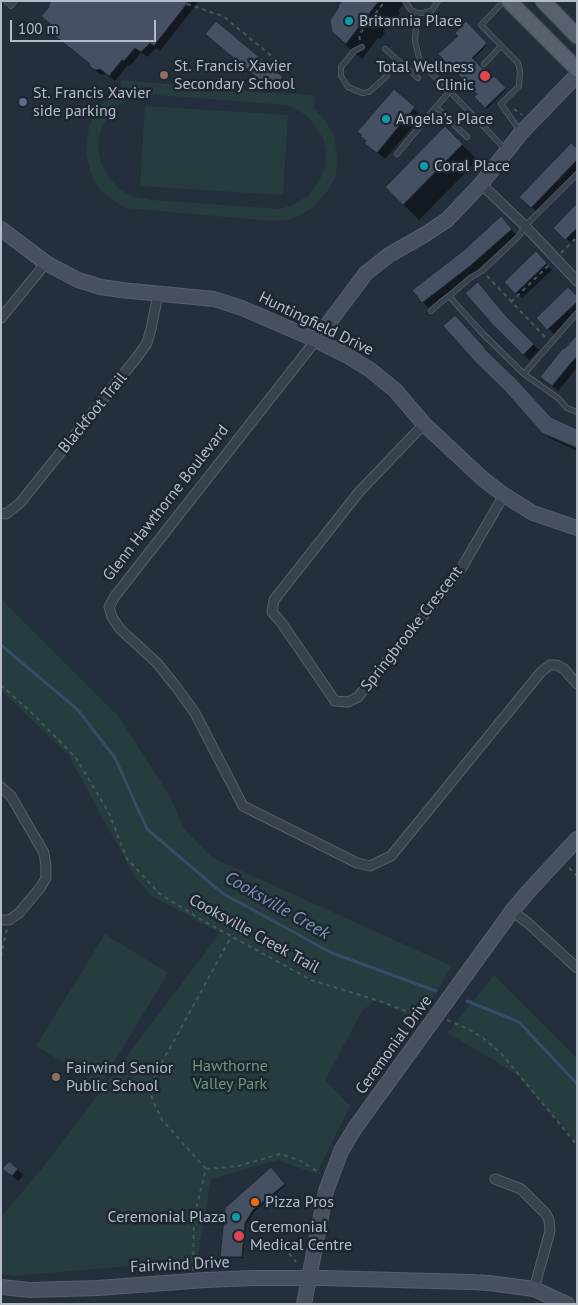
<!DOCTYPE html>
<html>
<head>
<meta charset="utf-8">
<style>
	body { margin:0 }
	#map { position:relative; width:578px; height:1305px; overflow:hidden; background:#242f3e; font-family:"PT Sans",sans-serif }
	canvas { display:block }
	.frame { position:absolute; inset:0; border:2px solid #b4bcc9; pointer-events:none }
	.scale { position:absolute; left:10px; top:20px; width:146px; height:22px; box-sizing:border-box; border:2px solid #b4bcc9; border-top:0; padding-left:6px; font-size:15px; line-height:18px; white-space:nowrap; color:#b4bcc9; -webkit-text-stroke:4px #1d2633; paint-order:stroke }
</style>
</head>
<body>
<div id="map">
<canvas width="578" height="1305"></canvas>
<div class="frame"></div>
<div class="scale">100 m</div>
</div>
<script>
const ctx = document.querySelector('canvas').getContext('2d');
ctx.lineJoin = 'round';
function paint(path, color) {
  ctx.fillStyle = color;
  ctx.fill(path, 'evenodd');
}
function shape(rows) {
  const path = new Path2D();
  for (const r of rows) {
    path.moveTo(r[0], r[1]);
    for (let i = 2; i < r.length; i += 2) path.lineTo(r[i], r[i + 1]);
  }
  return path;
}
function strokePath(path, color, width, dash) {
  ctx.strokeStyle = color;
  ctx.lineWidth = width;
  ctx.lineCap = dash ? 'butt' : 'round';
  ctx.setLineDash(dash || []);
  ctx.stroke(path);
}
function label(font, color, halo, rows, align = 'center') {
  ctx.font = font + ' "PT Sans",sans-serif';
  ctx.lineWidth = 5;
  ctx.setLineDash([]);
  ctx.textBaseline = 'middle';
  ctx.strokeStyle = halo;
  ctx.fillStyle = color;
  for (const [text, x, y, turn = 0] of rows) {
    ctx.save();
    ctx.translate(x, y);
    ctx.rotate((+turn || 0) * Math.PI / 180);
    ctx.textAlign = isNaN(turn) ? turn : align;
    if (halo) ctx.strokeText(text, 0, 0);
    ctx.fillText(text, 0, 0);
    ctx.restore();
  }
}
paint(shape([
	[121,80,272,93,311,95,315,98,314,109,324,119,334,135,337,156,336,176,328,190,315,206,293,219,272,221,126,208,114,201,102,192,93,179,86,155,87,141,89,126,99,107,114,93,121,90],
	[146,94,286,105,300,111,309,118,323,138,326,154,325,168,319,181,308,196,290,206,280,209,152,200,135,197,120,190,109,178,101,163,98,147,101,130,109,115,120,104,135,96],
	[145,106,288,115,283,195,140,186],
	[1,599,119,717,171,798,184,829,213,858,452,966,419,1021,376,1000,362,1011,325,1080,350,1106,316,1174,278,1160,211,1179,197,1263,165,1263,13,1276,1,1274,1,1217,40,1171,220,933,152,896,136,879,69,756,1,690],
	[105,934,168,973,100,1085,36,1046],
	[494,975,577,1058,577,1143,515,1073,460,1040,447,1034]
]), '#263c3f');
paint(shape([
	[53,1,199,1,160,51,156,48,147,57,141,52,130,66,128,65,115,81,106,74,101,75,96,71,90,65,91,64,60,31,50,8],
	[343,1,406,1,398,11,400,13,395,20,393,19,383,31,385,33,380,39,378,38,362,59,349,48,333,32],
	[216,23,284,79,274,91,207,34],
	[466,23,487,45,472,60,492,80,494,78,506,90,487,109,476,97,479,94,459,36],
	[394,91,422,116,385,159,374,150],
	[445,128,478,160,419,220,386,187],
	[577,150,577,171,537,212,521,197],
	[577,205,577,239,572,244,555,228],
	[506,223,516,235,476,271,428,308,423,302],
	[536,253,552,270,522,298,505,282],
	[577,298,577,312,554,334,538,318],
	[460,322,551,419,577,431,577,451,549,438,445,326],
	[511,323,539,350,529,360,493,324],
	[577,337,577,368,558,391,547,382],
	[9,1163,23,1175,18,1181,10,1174],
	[271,1169,285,1186,255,1211,246,1225,243,1258,222,1258,221,1256]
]), '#0007');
strokePath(shape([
	[1,645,78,710,115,758,147,829,222,893,332,953,436,991],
	[467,1001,519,1022,577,1084]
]), '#394c67', 3);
const building = shape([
	[51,1,189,1,154,46,150,43,141,52,135,48,124,61,122,60,109,76,100,69,95,70,89,66,90,64,55,36,59,31,41,16,49,7,49,4,51,1],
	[342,1,379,1,368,15,370,16,364,25,362,23,346,44,332,32,330,20,339,7,338,6,342,1],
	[216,21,283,77,272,90,205,34,216,21],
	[466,21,487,43,472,58,492,78,494,76,506,88,485,108,474,97,477,94,438,54,458,36,455,33,466,21],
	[394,89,415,107,377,153,364,143,366,141,360,136,362,135,357,132,394,89],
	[445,126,463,144,403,205,385,187,445,126],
	[571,143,577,148,577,160,531,208,519,197,571,143],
	[577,203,577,228,565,240,553,228,577,203],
	[501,216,512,229,470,266,422,303,412,290,464,250,501,216],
	[536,251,547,263,515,294,504,282,536,251],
	[478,282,506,316,534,344,523,355,492,324,465,293,478,282],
	[568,287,577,296,577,302,547,330,536,318,568,287],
	[455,315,485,348,484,348,516,379,551,417,577,429,577,448,542,433,504,390,477,364,443,326,455,315],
	[577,335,577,356,552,386,540,377,563,348,564,349,577,335],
	[9,1161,18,1169,12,1176,2,1169,9,1161],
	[271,1167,285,1184,253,1210,245,1223,242,1257,220,1257,225,1208,271,1167]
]);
paint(building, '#455162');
strokePath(building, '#1f2835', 1);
const lane = shape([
	[6,1,11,6,15,1],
	[405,1,411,10,417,13,422,13,427,12,432,10,438,1],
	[504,1,481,25,518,63,520,71,519,86,501,104,520,131],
	[417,13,415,41,420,62,469,111,505,149],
	[362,47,354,51,341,67,341,76,348,87,362,93,369,92,387,76],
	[385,49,418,78],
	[484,64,501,46],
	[449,92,436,107,467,137],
	[397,154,436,107],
	[449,296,482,333,524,374,558,398,567,408,577,412],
	[431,311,441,302,449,296,470,278,482,271,519,236,525,226,577,174],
	[524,374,577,313]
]);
const street = shape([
	[481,184,525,226,577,281],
	[1,318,46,263],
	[316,340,115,596,109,607,112,617,120,629,157,663,177,688,195,713,243,806,357,863,370,866,391,856,541,672,550,665,557,665,564,669,577,684],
	[424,424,359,492,274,600,272,612,281,622,335,701,348,702,358,697,461,569,504,495],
	[1,513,6,514,20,503,138,356,147,343,151,329,158,294],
	[1,787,11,796,44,853,46,866,46,878,40,888,19,913,9,920,1,920],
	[512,911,528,923,577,968],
	[495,1179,521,1189,546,1214,549,1220,550,1231,534,1289]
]);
const secondary = shape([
	[1,229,46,263,78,280,101,287,121,290,214,299,242,308,316,340,346,355,369,369,395,390,424,424,483,479,504,495,533,513,577,528],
	[316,340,366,273,389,255,424,235,447,220,481,184,521,133,577,75],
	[1,1287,30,1290,98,1288,205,1280,254,1278,323,1278,470,1282,489,1283,534,1289,567,1304],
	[304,1304,326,1191,341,1151,355,1128,512,911,528,892,577,839]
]);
const primary = shape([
	[509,1,577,69],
	[543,1,577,36]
]);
strokePath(lane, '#565f6c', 6);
strokePath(street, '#565f6c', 11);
strokePath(secondary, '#565f6c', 16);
strokePath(primary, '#414a57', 17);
strokePath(shape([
	[187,4,223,16,286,68],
	[360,40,359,35,385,1],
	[514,109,522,115],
	[561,253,574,240,577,239],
	[487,276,546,338],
	[511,302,549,265],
	[1,685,35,716,76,758,109,813,127,859,160,894,200,919,311,980,376,1000,423,1017],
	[569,868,577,876],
	[1,957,7,928],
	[447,1020,468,1029,483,1038,500,1052,577,1145],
	[206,1169,238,1166,280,1154,299,1160,320,1173],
	[279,1241,296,1262],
	[193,1271,194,1217,206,1169,162,1120,153,1101,149,1088,160,1066,231,937]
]), '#44595c', 2, [4, 4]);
strokePath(lane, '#38414e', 4.5);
strokePath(street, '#38414e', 9);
strokePath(secondary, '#465061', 14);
strokePath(primary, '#56606e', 15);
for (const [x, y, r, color] of [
	[349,21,5,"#0f9aa8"],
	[164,75,5,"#8d6e63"],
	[485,76,6,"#e0444e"],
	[23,102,5,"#5c6f8a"],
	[386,119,5,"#0f9aa8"],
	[424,166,5,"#0f9aa8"],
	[56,1077,5,"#8d6e63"],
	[255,1202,5,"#e8710a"],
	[236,1217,5,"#0f9aa8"],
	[239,1236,6,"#e0444e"]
]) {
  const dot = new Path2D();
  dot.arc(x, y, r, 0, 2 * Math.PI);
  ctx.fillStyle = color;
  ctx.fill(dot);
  strokePath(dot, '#1d2633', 2);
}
label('16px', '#b4bcc9', '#1d2633', [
	["Britannia Place",359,21],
	["St. Francis Xavier",174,66],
	["Secondary School",174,84],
	["Total Wellness",474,67,"right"],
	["Clinic",474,85,"right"],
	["St. Francis Xavier",33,93],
	["side parking",33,111],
	["Angela's Place",396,119],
	["Coral Place",434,166],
	["Fairwind Senior",66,1068],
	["Public School",66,1086],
	["Pizza Pros",265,1202],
	["Ceremonial Plaza",226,1217,"right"],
	["Ceremonial",250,1227],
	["Medical Centre",250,1245]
], 'left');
label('16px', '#b4bcc9', '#1d2633', [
	["Huntingfield Drive",316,324,26],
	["Blackfoot Trail",93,413,-51],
	["Glenn Hawthorne Boulevard",166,503,-52],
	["Springbrooke Crescent",412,629,-52],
	["Cooksville Creek Trail",254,934,29],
	["Ceremonial Drive",394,1045,-54],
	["Fairwind Drive",180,1265,-3]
]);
label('16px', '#6b9a76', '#1d2633', [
	["Hawthorne",230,1066],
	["Valley Park",230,1084]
]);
label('italic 18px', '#7c92b1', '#1d2633', [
	["Cooksville Creek",277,906,30]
]);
</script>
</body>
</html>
